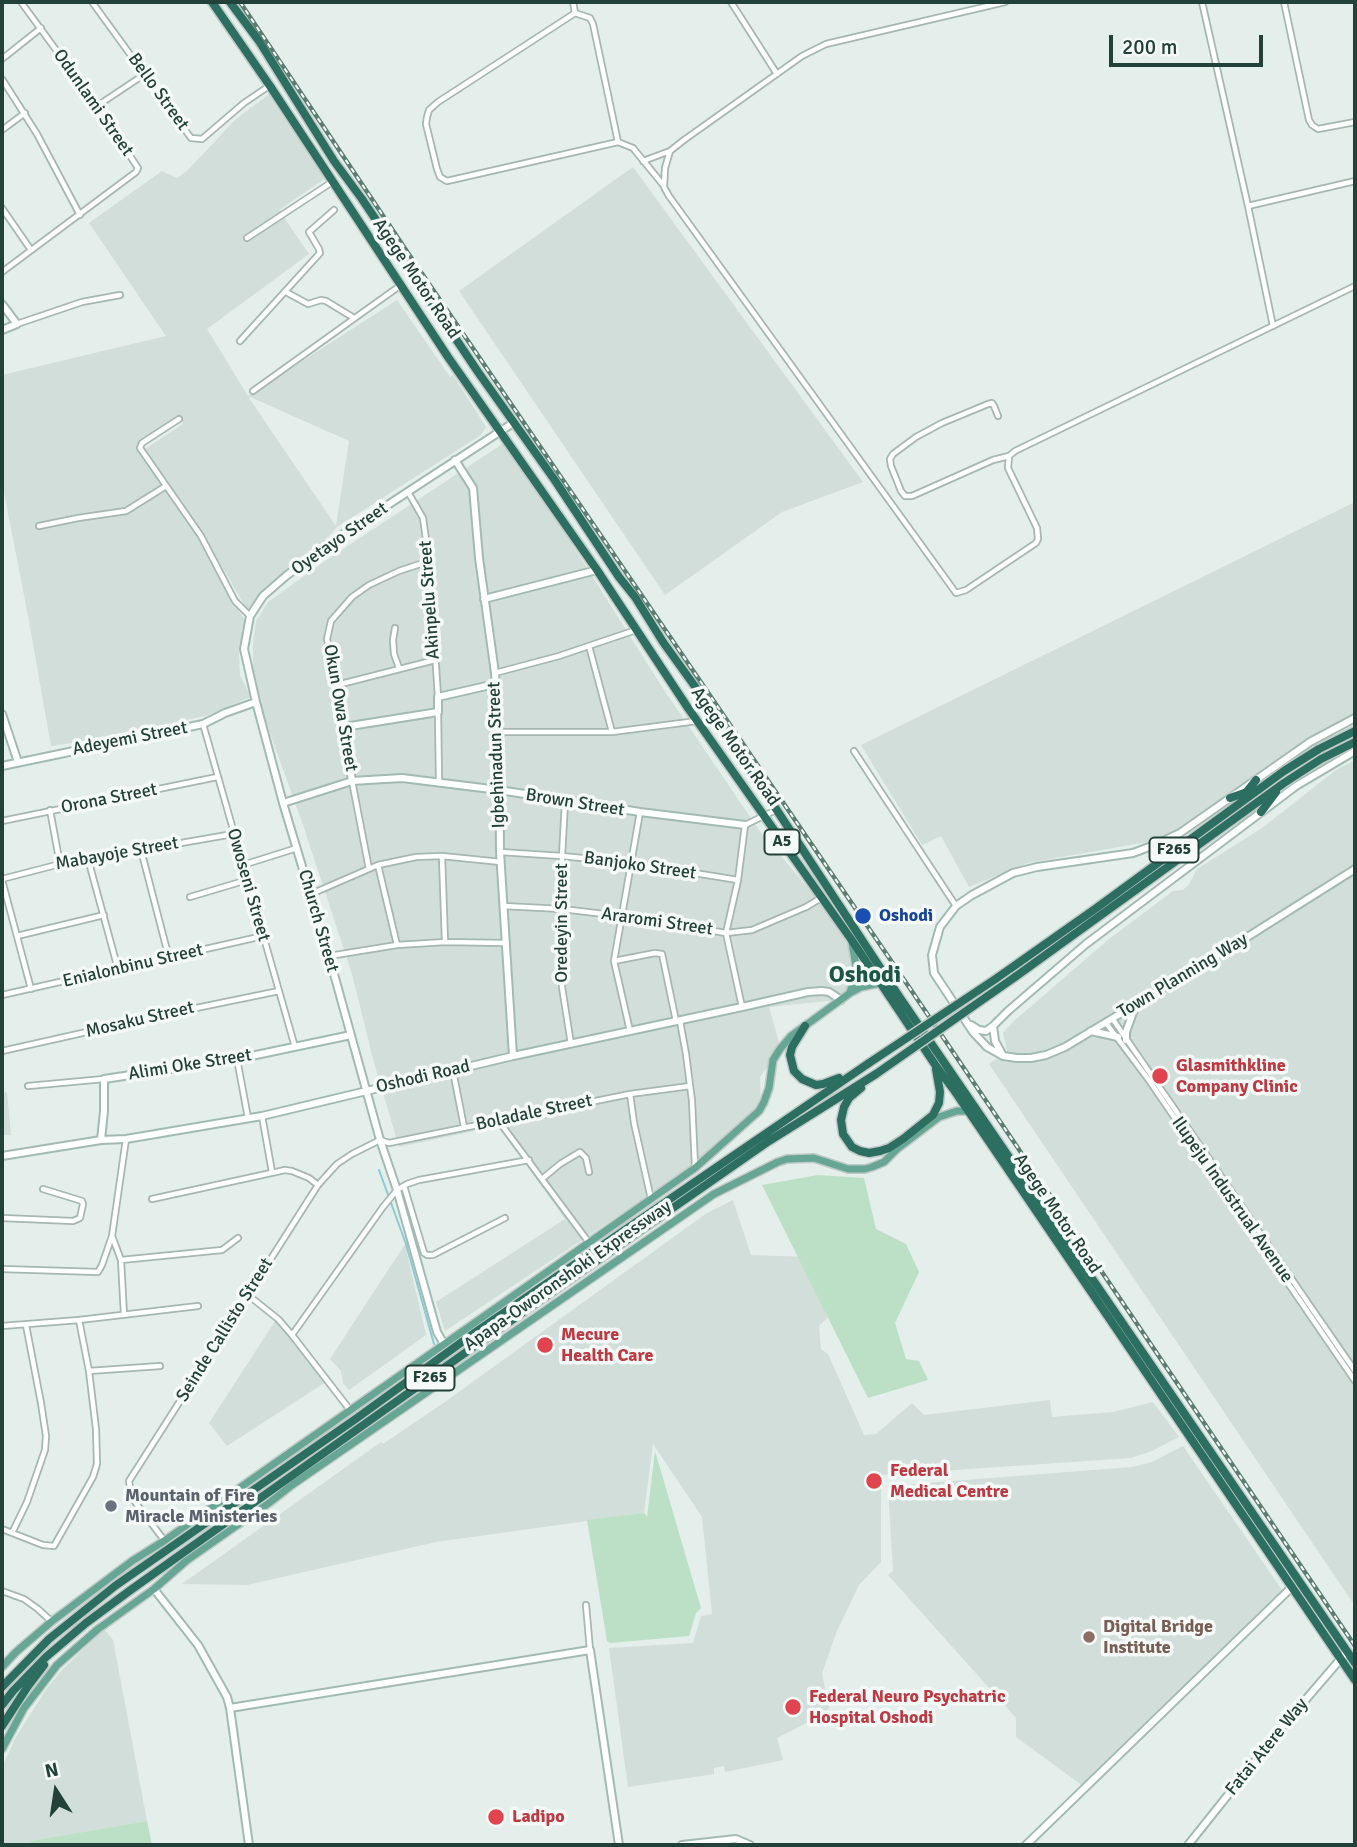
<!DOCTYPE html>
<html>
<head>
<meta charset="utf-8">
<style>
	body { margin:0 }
	#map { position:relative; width:1357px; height:1847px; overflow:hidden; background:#e4eeea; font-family:Signika,sans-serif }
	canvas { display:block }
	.frame { position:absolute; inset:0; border:4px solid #224138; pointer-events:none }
	.north { position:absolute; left:21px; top:1756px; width:70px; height:70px; -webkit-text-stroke:5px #f5faf8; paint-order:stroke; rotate:348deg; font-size:19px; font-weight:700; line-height:28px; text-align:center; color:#224138 }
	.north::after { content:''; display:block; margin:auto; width:24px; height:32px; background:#224138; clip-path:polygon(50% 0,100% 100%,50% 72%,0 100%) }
	.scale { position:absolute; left:1109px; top:35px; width:154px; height:32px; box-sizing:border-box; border:4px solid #224138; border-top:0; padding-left:9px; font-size:21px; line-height:24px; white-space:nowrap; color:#224138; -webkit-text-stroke:5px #f5faf8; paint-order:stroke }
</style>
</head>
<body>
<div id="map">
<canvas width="1357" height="1847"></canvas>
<div class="frame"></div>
<div class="north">N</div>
<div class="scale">200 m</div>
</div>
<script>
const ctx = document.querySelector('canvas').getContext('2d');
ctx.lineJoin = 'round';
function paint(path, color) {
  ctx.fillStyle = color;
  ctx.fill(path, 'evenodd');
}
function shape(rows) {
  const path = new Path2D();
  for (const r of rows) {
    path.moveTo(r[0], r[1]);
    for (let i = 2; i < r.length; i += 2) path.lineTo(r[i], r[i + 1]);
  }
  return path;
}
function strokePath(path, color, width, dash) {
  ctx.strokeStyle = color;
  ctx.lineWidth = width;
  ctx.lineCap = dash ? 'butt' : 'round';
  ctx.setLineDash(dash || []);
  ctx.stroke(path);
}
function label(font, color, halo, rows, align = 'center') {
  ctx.font = font + ' Signika,sans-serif';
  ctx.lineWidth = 7;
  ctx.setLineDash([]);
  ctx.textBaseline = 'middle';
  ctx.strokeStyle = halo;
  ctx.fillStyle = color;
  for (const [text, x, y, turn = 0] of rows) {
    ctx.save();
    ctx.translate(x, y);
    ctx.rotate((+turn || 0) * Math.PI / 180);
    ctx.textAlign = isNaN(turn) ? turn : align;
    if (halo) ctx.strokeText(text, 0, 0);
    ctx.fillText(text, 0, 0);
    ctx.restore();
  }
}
paint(shape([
	[272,92,326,178,279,210,309,254,207,329,248,396,397,300,450,377,453,375,486,427,481,435,337,527,329,536,263,591,248,611,222,567,145,449,183,424,179,417,136,446,216,561,232,598,244,619,239,655,240,675,251,697,205,716,153,727,126,735,51,746,29,621,2,482,2,375,166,336,89,223,162,171,177,178,187,171,236,119],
	[250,397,349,441,336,526,249,398],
	[633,167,863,482,782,512,665,595,459,291],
	[507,441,662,687,761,833,856,944,847,999,769,1007,780,1046,776,1055,760,1077,761,1110,724,1143,623,1216,621,1214,445,1331,436,1302,565,1219,498,1126,399,1147,373,1059,352,974,303,825,257,697,253,667,253,644,256,621,268,602,328,559],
	[1355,502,1355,717,1310,737,1177,834,1164,839,1028,863,969,887,941,836,922,845,861,745],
	[1355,760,1355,1606,989,1064,1007,1051,1003,1033,1014,1021,1109,939,1173,891,1183,890,1189,884,1197,869,1262,828,1336,770],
	[7,1092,11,1135,3,1135,4,1153,2,1154,2,1093],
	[733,1200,751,1255,807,1257,830,1315,819,1326,821,1349,828,1354,864,1435,876,1434,912,1403,924,1415,1050,1400,1052,1417,1113,1412,1153,1402,1179,1437,1152,1451,1131,1458,881,1475,881,1562,859,1585,837,1631,822,1673,829,1708,824,1714,777,1738,783,1760,725,1772,724,1766,714,1768,714,1774,628,1787,609,1648,693,1643,701,1616,712,1614,702,1517,653,1444,644,1513,436,1542,247,1585,182,1584,381,1442,383,1444,442,1404,707,1213],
	[409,1238,407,1254,426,1335,349,1390,343,1383,341,1371,330,1359],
	[277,1318,329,1380,227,1446,209,1423],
	[1183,1446,1282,1590,1083,1786,1016,1737,1016,1718,888,1575,893,1571,888,1486,1132,1467,1152,1462],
	[104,1629,113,1640,147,1821,32,1841,32,1845,2,1845,2,1767,16,1737,47,1688,63,1669]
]), '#d2ded9');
paint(shape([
	[818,1175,864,1178,876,1229,906,1244,919,1272,895,1323,906,1359,919,1361,928,1380,868,1398,762,1185],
	[655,1451,701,1608,696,1613,689,1636,610,1643,607,1641,587,1520,644,1513,647,1517],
	[147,1821,152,1845,32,1845,31,1841]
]), '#bce0c5');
strokePath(shape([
	[379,1170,406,1244,434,1344]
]), '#8acbd6', 2);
const street = shape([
	[92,2,191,138,202,139,244,103,269,86],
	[573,2,575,13],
	[731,2,777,74],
	[1005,2,826,44,802,56,684,140,670,151,665,168,664,187,669,196,956,593,966,590,1036,543,1038,539,1037,528,1008,468,1009,456,1015,451,1355,286],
	[1202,2,1248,206,1273,326],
	[1284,2,1309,120,1312,125,1318,129,1355,122],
	[2,59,41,28],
	[2,79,37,134,80,215],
	[97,106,145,74],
	[2,130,25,113],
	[618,142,593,24,590,18,575,13,438,102,429,110,427,117,426,124,437,169,440,177,447,181,618,142,633,148,664,186],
	[643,161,670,151],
	[1248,206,1355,181],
	[2,208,31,250],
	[247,238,332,182],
	[2,272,136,172,138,168,97,106,21,2],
	[286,292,308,304,321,300,326,301,354,318],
	[17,324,82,302,120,295],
	[240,341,320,253,319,249,309,232,334,210],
	[253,391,401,285],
	[998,416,994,406,992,403,988,404,942,423,916,437,893,454,890,459,891,466,901,491,905,496,912,496,993,460,1009,456],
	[179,419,142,443,140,448,201,536,235,601,250,616],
	[408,492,423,518,429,561,438,697],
	[39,526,78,518,126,511,166,486],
	[395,628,393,640,394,654,399,668],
	[589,646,612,732],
	[495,673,559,656,636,630],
	[337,685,435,660],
	[438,712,439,782],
	[203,724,295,1047],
	[344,727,337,685,327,639,331,621,352,597,369,585,399,571,429,561],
	[499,732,612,732,697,721],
	[854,751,956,906],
	[352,781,369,869],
	[565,802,562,856,562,987,571,1044],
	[50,810,60,864],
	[2,821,217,777],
	[141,850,169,958],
	[500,852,562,856,632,863,738,880],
	[442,856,445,942],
	[88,859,118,969],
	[243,865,297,848],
	[378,865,397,945],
	[2,879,60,864,233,834],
	[2,880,31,989],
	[311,894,378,865,416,857,442,856,501,862],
	[190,897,247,880],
	[503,906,562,909,621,916,726,933,752,930,806,907,821,898],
	[17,936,104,915],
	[329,956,397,945,445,942,505,943],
	[614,961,655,953,662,954,676,1021],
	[2,995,263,936],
	[742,1007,726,933,738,880,745,825,776,810],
	[1112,1018,1355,1371],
	[680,1021,686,1054,692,1101,695,1167],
	[1106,1023,1148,1079,1355,1381],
	[630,1031,614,961,640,812],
	[2,1051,167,1014,279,991],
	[237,1059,248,1118],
	[453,1071,464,1127],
	[28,1086,104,1079],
	[630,1094,634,1123,651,1199],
	[262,1116,272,1172],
	[498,1120,590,1244],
	[542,1179,560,1164,580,1152,586,1158,589,1172],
	[404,1186,424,1253,427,1255,433,1255,505,1218],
	[152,1199,285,1170,292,1171,309,1178,318,1185],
	[2,1218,73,1221,80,1218,83,1204,82,1201,43,1189],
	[112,1236,121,1260,222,1250,238,1238],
	[121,1260,124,1315],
	[2,1269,98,1272,102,1265,112,1236,126,1139],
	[248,1295,278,1319,292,1335,350,1410],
	[2,1326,79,1320,198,1306],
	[292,1335,383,1207,397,1190,407,1184,419,1180,529,1160],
	[89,1371,160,1366],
	[2,1529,43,1545,54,1546,93,1477,97,1464,96,1429,89,1371,79,1320],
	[12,1533,27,1502,45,1450,46,1436,41,1403,26,1325],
	[164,1540,132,1498,129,1481,318,1185,337,1164,352,1154,380,1140,389,1143,630,1094,690,1086],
	[2,1591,24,1599,38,1609,51,1621],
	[586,1605,590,1650]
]);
const secondary = shape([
	[2,304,17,324,2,330],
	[455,460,473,488,479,558,495,673,499,732,500,852,513,1056],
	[484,599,597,570],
	[2,714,18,762],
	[1355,718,1310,742,1180,833,1157,844,1133,853,1037,867,1013,873,972,895,956,906,940,927,932,955,934,973,973,1032,987,1047,1003,1056,1017,1058,1031,1058,1046,1055,1065,1047,1241,941,1355,869],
	[2,766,203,724,225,713,256,702],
	[352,781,344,727,438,712,438,697,495,684],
	[283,803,352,781,402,778,499,790,640,812,745,825],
	[971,1025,979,1030,986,1031,993,1026],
	[1091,1031,1118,1037],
	[1126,1040,1126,1032,1136,1004],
	[1002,1054,995,1041,993,1026,1008,1011,1086,944,1296,786,1355,751],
	[101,1140,104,1111,104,1079,237,1059,351,1035],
	[2,1156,101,1140,126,1139,262,1116,513,1056,742,1007,808,992,822,991,829,992,841,1000],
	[444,1344,437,1332,397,1190,380,1140,329,956,283,803,256,702,244,649,250,616,263,596,286,576,325,546,513,423],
	[154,1589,198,1645,227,1697,230,1708,249,1845],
	[230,1708,590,1650,619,1845],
	[682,1845,736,1839,750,1845],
	[1026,1845,1292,1587],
	[1188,1845,1283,1726,1344,1655]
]);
const primary = shape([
	[850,992,857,972,852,943],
	[2,1667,16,1652,51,1622,132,1561,164,1541,695,1168,759,1111,764,1102,769,1088,773,1060,780,1049,791,1036,850,993,861,987,880,983],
	[2,1749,24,1708,57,1665,98,1629,154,1589,186,1561,269,1503,292,1485,714,1194,778,1162,787,1159,814,1158,848,1169,865,1169,872,1167,884,1162,897,1149,939,1117,957,1111,967,1111]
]);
const highway = shape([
	[212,2,270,86,448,357,597,570,688,708,851,939,936,1066,954,1090,1355,1680],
	[230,2,259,41,334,161,362,199,478,372,554,479,619,577,635,597,663,642,704,699,898,995,1355,1663],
	[1245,794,1256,780],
	[1230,798,1247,792],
	[1261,812,1276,792],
	[1015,977,1284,783,1321,759,1355,742],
	[997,978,1095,909,1284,771,1319,749,1355,731],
	[805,1026,792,1047,790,1055,794,1071,802,1079,816,1085,823,1084,839,1078],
	[861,1088,849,1098,844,1107,841,1120,843,1134,852,1147,860,1151,869,1153,880,1151,889,1148,903,1139,933,1115,939,1103,940,1092,936,1069],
	[2,1687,49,1639,115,1586,357,1418,477,1331,869,1063],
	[2,1705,13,1691,46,1657,86,1623,132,1589,486,1338,769,1141,876,1074],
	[2,1726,28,1686,44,1665]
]);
strokePath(street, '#a6b7b1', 8);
strokePath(secondary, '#a2bbb2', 10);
strokePath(primary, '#c1cac7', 10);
strokePath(highway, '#c1cac7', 11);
strokePath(street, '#fff', 4.5);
strokePath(secondary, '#fff', 6);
strokePath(primary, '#67a694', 7);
strokePath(highway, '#2c6f60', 8);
const rail = shape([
	[240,2,410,256,909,987,1355,1646]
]);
strokePath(rail, '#5d7d73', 4.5);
strokePath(rail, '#f5faf8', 2, [5]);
const highwayBridge = shape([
	[869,1063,997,978],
	[876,1074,1015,977]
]);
strokePath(highwayBridge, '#c1cac7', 11, []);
strokePath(highwayBridge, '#2c6f60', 8);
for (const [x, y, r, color] of [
	[863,916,9,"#1a4fb4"],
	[1160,1076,9,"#e0444e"],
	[545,1345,9,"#e0444e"],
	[874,1481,9,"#e0444e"],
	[111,1506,7,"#6b7280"],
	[1089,1637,7,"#8d6e63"],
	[793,1707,9,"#e0444e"],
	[496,1817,9,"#e0444e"]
]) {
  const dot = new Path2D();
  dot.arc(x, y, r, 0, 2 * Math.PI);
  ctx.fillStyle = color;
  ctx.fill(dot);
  strokePath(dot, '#f5faf8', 2.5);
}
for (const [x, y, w] of [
	[782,842,35],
	[1174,850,49],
	[430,1378,49]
]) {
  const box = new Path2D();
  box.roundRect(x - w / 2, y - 12.5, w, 25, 5);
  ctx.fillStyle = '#f5faf8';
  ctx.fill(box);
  strokePath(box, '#224138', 2);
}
label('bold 16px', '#224138', null, [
	["A5",782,842],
	["F265",1174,850],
	["F265",430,1378]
]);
label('18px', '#224138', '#f5faf8', [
	["Bello Street",158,92,54],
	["Odunlami Street",93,103,55],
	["Agege Motor Road",416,279,56],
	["Oyetayo Street",340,539,-35],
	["Akinpelu Street",430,600,-94],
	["Okun Owa Street",340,708,80],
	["Adeyemi Street",130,739,-11],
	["Agege Motor Road",735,747,55],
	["Igbehinadun Street",497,755,-92],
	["Orona Street",109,799,-11],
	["Brown Street",575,803,9],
	["Mabayoje Street",117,854,-10],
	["Banjoko Street",640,866,8],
	["Owoseni Street",248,885,74],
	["Church Street",318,921,74],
	["Araromi Street",657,922,8],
	["Oredeyin Street",562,923,-90],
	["Enialonbinu Street",133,966,-13],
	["Town Planning Way",1183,976,-31],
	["Mosaku Street",140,1020,-13],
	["Alimi Oke Street",190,1065,-9],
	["Oshodi Road",423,1077,-13],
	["Boladale Street",534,1113,-12],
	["Ilupeju Industrual Avenue",1232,1200,55],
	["Agege Motor Road",1057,1214,56],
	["Apapa-Oworonshoki Expressway",568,1276,-35],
	["Seinde Callisto Street",225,1330,-58],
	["Fatai Atere Way",1267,1747,-51]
]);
label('bold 18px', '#164399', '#f5faf8', [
	["Oshodi",879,916]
], 'left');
label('bold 18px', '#be3a42', '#f5faf8', [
	["Glasmithkline",1176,1066],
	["Company Clinic",1176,1087],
	["Mecure",561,1335],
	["Health Care",561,1356],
	["Federal",890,1471],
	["Medical Centre",890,1492],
	["Federal Neuro Psychatric",809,1697],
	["Hospital Oshodi",809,1718],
	["Ladipo",512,1817]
], 'left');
label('bold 18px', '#5b616d', '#f5faf8', [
	["Mountain of Fire",125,1496],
	["Miracle Ministeries",125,1517]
], 'left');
label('bold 18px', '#785e54', '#f5faf8', [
	["Digital Bridge",1103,1627],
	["Institute",1103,1648]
], 'left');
label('bold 24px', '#1d5546', '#f5faf8', [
	["Oshodi",865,976]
]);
</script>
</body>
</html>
